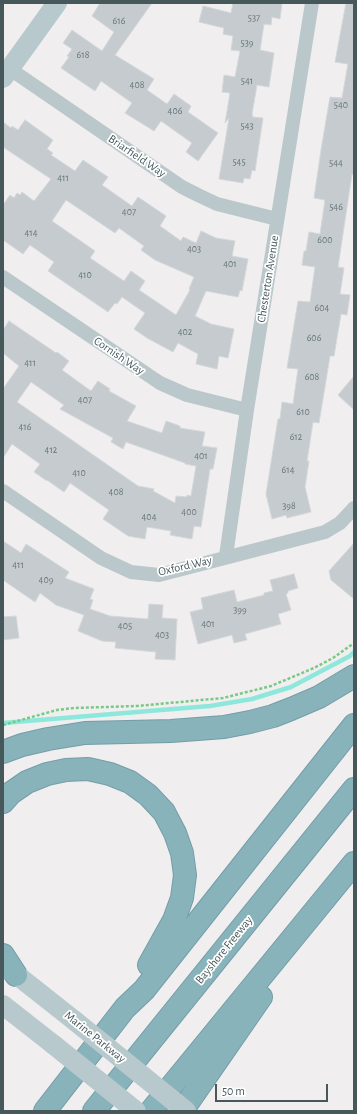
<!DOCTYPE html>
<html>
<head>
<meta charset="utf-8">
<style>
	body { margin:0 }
	#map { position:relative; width:357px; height:1114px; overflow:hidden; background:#f1eeef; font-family:"Alegreya Sans",sans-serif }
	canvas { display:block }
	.frame { position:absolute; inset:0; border:4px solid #47585b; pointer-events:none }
	.scale { position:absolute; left:215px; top:1084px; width:113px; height:18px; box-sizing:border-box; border:2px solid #47585b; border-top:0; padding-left:5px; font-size:12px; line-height:14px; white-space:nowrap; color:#47585b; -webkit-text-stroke:3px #fff; paint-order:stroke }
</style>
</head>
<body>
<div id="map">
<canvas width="357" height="1114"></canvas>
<div class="frame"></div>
<div class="scale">50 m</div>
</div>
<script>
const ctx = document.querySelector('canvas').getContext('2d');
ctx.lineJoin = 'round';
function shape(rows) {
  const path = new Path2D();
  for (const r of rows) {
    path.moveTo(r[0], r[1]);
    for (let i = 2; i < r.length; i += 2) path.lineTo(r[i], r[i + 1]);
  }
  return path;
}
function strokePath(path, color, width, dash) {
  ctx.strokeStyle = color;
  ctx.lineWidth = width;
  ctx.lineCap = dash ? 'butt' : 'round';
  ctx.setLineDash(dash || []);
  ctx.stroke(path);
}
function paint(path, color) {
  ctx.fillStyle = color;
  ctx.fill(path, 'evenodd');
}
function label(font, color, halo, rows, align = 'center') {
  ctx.font = font + ' "Alegreya Sans",sans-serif';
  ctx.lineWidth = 3.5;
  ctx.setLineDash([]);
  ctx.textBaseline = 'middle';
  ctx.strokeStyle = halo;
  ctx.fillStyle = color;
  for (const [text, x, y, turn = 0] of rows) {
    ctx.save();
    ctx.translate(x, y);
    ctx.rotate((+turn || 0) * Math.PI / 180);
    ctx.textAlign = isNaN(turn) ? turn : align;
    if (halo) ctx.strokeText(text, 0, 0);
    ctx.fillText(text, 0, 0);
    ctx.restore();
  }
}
strokePath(shape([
	[3,723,210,706,252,699,291,687,350,656,354,652]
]), '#8de8db', 4.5);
const building = shape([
	[100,3,152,3,115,55,154,79,147,90,167,104,174,94,191,106,188,112,218,133,198,161,186,152,192,143,161,121,154,131,125,113,132,103,101,81,95,91,61,68,69,57,67,56,72,49,63,43,72,30,102,51,114,32,92,16,100,3],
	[233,3,282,3,280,19,272,17,271,25,264,24,260,50,274,53,269,87,257,85,252,114,253,117,263,118,255,171,252,170,250,179,244,178,243,183,219,179,229,118,225,123,230,93,222,92,224,75,235,77,240,51,231,50,233,36,223,34,224,28,199,22,203,6,231,13,233,3],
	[346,3,354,3,354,175,352,174,338,267,344,268,340,294,350,295,347,315,341,314,334,356,330,356,319,423,313,422,307,461,309,461,305,487,311,512,287,518,286,515,272,519,266,494,278,419,280,419,282,402,293,404,298,369,287,368,298,301,310,302,315,267,302,265,304,251,306,251,309,232,320,234,325,200,314,198,321,150,330,97,342,98,348,64,335,62,346,3],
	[25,120,53,140,47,149,53,153,51,155,75,171,83,160,108,177,102,185,132,206,138,197,166,216,160,226,181,241,183,237,196,243,201,231,216,238,235,241,232,256,248,259,242,291,240,290,238,297,206,291,195,316,211,324,234,329,228,358,219,356,217,369,196,364,198,354,178,343,173,352,147,338,134,329,145,313,122,297,117,304,115,303,108,312,48,271,54,262,30,245,23,254,3,240,3,205,10,195,14,198,17,193,20,195,22,192,34,201,51,179,3,147,3,122,11,128,12,126,18,130,25,120],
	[66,200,115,233,119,228,144,246,141,250,155,260,194,277,189,289,190,290,176,315,139,290,145,281,131,271,124,281,90,258,95,251,52,221,66,200],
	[9,321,56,353,57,352,69,361,62,370,91,391,98,381,110,389,109,391,136,406,127,421,162,433,166,421,180,426,180,428,205,432,202,446,217,448,213,469,210,469,201,527,194,526,192,539,170,535,171,531,147,527,145,539,128,536,103,519,109,510,70,483,64,492,47,480,47,481,34,472,40,464,12,444,3,458,3,389,19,366,3,353,3,330,9,321],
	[31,382,64,405,60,409,113,438,111,442,123,449,126,442,185,463,185,464,196,466,191,496,187,495,187,497,176,496,175,503,153,491,154,489,138,486,17,402,31,382],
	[354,376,354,410,338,395,354,376],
	[3,541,21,553,26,544,69,572,65,578,94,589,90,599,93,600,90,609,110,616,148,619,149,604,163,605,162,618,177,619,175,660,155,659,156,652,115,648,116,642,102,641,78,631,84,615,56,605,40,593,35,602,3,580,3,541],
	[354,543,354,599,331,580,329,571,354,543],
	[294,574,298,588,288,591,288,593,286,594,291,610,278,614,281,624,245,634,247,640,234,643,232,635,198,644,190,612,203,609,201,598,234,590,237,602,264,595,264,593,273,591,270,580,294,574],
	[16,616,19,638,3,640,3,617,16,616]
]);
paint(building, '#c5cbce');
strokePath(building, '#d2d7d9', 1);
const highway = shape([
	[3,752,22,745,48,739,85,733,171,731,224,727,250,722,273,716,291,709,319,697,354,676],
	[3,802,11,793,27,782,47,774,66,770,88,769,110,774,130,782,148,795,164,812,175,833,182,853,185,875,182,898,174,920,149,965],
	[3,955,16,975],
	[45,1111,125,1008,144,990,354,725],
	[94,1111,354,789],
	[151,1111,354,863],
	[182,1111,261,997]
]);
strokePath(highway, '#739ea7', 24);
strokePath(shape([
	[3,725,57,710,74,708,137,706,223,698,271,686,314,668,333,658,354,643]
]), '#77ca84', 2.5, [3, 2]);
strokePath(shape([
	[10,69,182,187,200,196,217,204,277,219],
	[3,277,160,383,187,395,247,410],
	[3,491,101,558,131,572,159,575,325,532,340,523,354,508],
	[226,556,247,410,312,3]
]), '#bac8cb', 14);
strokePath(shape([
	[3,78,57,3],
	[3,964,75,1021],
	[3,1005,54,1045]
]), '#b7c9cc', 20);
strokePath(highway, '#88b3bb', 22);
strokePath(shape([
	[75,1021,186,1111],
	[54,1045,136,1111]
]), '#b7c9cc', 20);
label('10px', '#667578', null, [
	["537",254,18],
	["616",119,21],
	["539",247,43],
	["618",83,55],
	["541",247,81],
	["408",137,85],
	["540",341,105],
	["406",175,111],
	["543",247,126],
	["545",239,162],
	["544",336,163],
	["411",63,178],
	["546",336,207],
	["407",129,212],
	["414",31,233],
	["600",325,240],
	["403",194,249],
	["401",230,264],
	["410",85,275],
	["604",322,308],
	["402",185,332],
	["606",314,338],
	["411",30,363],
	["608",312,377],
	["407",85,400],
	["610",303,412],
	["416",25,427],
	["612",296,437],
	["412",51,450],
	["401",201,456],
	["614",288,470],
	["410",79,473],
	["408",116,492],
	["398",289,506],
	["400",189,512],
	["404",149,517],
	["411",18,565],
	["409",46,580],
	["399",240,610],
	["401",208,624],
	["405",125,626],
	["403",162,635]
]);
label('12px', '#47585b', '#fff', [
	["Briarfield Way",137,156,34],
	["Chesterton Avenue",268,279,-81],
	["Cornish Way",119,356,34],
	["Oxford Way",185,566,-13],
	["Bayshore Freeway",224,950,-51],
	["Marine Parkway",95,1037,39]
]);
</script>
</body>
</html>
